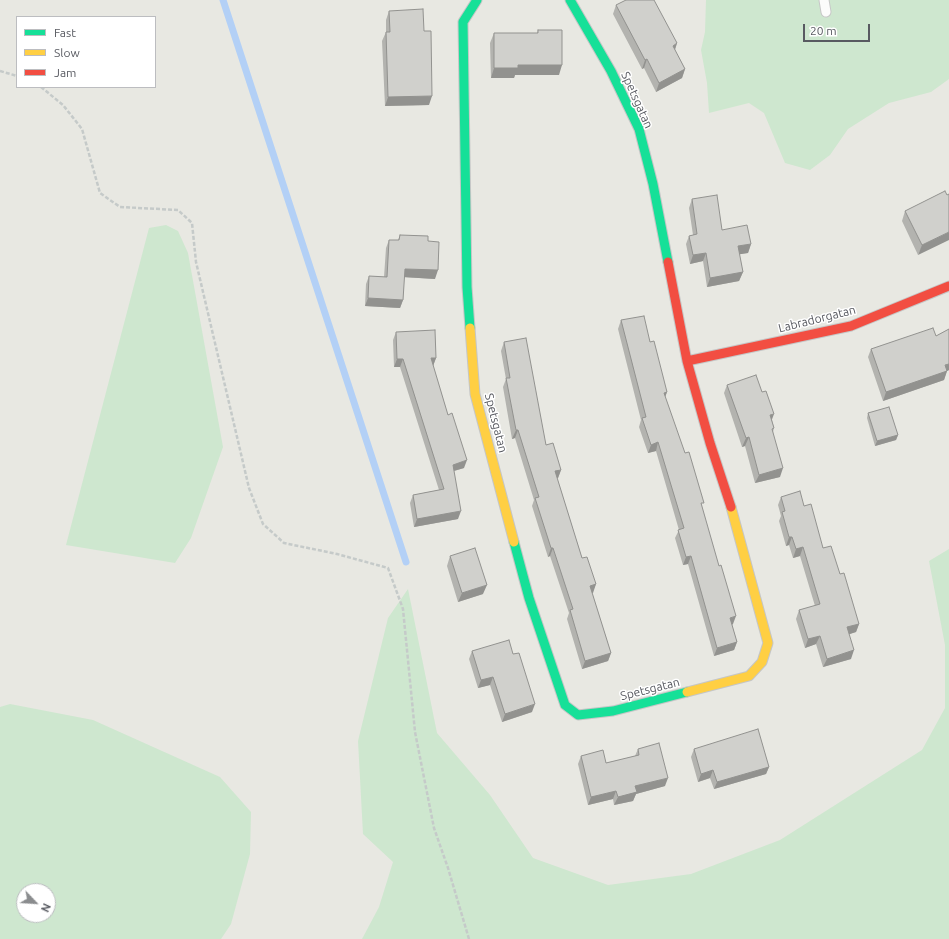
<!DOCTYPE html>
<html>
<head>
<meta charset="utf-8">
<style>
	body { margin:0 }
	#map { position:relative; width:949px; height:939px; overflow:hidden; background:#e8e8e2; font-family:Ubuntu,sans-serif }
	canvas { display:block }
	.legend { position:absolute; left:16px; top:16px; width:140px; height:72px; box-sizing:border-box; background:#fff; border:1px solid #bcbdc0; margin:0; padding:5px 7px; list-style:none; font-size:12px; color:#585a61 }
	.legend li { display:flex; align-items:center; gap:8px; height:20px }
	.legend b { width:20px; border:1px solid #bcbdc0 }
	.north { position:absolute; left:16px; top:883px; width:40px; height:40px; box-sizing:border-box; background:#fff; border:1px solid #bcbdc0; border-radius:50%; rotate:115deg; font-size:11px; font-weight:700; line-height:16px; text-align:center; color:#585a61 }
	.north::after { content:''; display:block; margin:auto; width:14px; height:18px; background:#8a8c8e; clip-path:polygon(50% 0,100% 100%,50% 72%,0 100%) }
	.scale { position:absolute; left:803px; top:24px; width:67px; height:18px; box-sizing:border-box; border:2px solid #585a61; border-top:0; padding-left:5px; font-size:12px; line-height:14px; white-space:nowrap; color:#585a61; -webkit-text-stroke:3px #fff; paint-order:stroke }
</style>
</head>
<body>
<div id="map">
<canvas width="949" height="939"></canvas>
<ul class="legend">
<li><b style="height:5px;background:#16e098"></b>Fast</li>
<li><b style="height:5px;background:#ffcf43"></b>Slow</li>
<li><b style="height:5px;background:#f24e42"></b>Jam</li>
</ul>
<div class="north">N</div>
<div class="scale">20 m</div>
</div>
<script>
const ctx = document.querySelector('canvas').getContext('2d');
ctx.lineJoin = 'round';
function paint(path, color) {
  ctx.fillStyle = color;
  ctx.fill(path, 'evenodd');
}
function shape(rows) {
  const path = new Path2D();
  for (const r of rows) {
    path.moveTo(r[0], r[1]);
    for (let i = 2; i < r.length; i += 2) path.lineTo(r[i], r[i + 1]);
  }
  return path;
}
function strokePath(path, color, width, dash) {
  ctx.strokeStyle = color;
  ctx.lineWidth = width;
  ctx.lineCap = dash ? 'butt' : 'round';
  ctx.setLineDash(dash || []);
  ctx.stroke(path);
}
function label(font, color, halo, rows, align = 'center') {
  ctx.font = font + ' Ubuntu,sans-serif';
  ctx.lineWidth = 3;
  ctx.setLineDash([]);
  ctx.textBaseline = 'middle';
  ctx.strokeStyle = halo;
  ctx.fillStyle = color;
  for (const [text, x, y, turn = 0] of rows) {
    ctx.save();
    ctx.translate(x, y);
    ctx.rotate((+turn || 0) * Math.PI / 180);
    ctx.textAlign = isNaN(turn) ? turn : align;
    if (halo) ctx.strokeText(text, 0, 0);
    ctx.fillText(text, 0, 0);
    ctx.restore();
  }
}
paint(shape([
	[706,0,949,0,949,79,931,92,889,103,848,129,830,155,810,170,785,163,764,113,749,103,709,113,707,83,701,50,705,32],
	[166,225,178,231,188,253,223,447,191,538,175,563,66,545,149,228],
	[949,549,949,939,362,939,379,907,393,862,363,834,358,741,388,618,408,589,437,733,490,795,533,858,608,885,691,874,780,840,922,750,945,708,945,645,929,561],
	[10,704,93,720,220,777,251,812,250,854,231,924,221,939,0,939,0,707],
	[24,891,48,891,48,915,24,915]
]), '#cee7cf');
strokePath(shape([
	[223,0,406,562]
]), '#b3d0f6', 7);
const lane = shape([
	[824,0,826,12]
]);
const fast = shape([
	[570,0,611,71,639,129,653,184,668,262],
	[470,328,467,287,463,22,477,0],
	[514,542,529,598,565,705,578,715,613,711,687,692]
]);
const slow = shape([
	[470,328,475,394,514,542],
	[687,692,749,676,762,662,768,643,731,507]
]);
const jam = shape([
	[668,262,687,361,710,443,731,507],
	[687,361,851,326,949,286]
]);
strokePath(lane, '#c7c7c7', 11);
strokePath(fast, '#c5c6c6', 11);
strokePath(slow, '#c5c6c6', 11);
strokePath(jam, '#c5c6c6', 11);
strokePath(shape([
	[0,71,17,76],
	[41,87,63,105,82,129,100,193,120,207,178,210,192,223,196,262,249,488,263,524,284,543,337,554,388,568,403,609,415,732,434,828,448,868,469,939]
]), '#c5cac9', 2.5, [4, 2]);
strokePath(lane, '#fcfcfb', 9);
strokePath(fast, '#16e098', 9);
strokePath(slow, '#ffcf43', 9);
strokePath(jam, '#f24e42', 9);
paint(shape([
	[616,5,677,43,675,50,685,69,682,78,656,92,644,68,642,69,613,14],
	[389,11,424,31,429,105,385,106,382,41,386,32,386,20],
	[538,30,559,75,515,75,514,78,491,78,490,43,494,33,537,33],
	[947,195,918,255,902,221,905,211],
	[692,199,722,230,751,244,748,253,739,254,743,272,739,281,707,287,703,261,690,264,686,244,689,236,693,235,689,208],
	[400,235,428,241,435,279,404,277,403,300,400,308,365,306,366,284,369,276,384,277,386,248,389,240,398,240],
	[621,320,650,342,667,392,665,397,702,508,733,624,732,625,737,642,734,650,714,656,688,564,683,565,675,538,679,530,656,451,648,453,639,427,641,420,618,329],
	[949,329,949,370,947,371,944,380,883,401,868,357,871,349,936,336],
	[396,332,436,358,433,366,464,468,454,471,458,519,414,527,410,503,413,495,439,490,400,367,394,367,393,340],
	[504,342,546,445,561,470,558,478,557,478,582,558,596,584,592,593,611,653,608,661,582,669,567,619,569,613,550,556,548,557,532,506,534,500,515,438,512,439,503,387,506,379,501,351],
	[727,385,772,420,774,428,773,432,780,477,755,483,745,446,742,447,724,393],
	[868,413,898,435,896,440,875,446,867,418],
	[781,497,804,506,823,548,840,574,859,624,856,632,849,634,851,659,823,667,816,644,805,648,796,619,799,610,815,606,800,556,793,558,789,545,786,546,779,521,781,516,778,505],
	[450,556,483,594,458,602,447,566],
	[472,651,532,712,502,722,490,685,478,688,469,659],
	[638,749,665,786,636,794,633,801,614,805,613,799,588,805,578,764,581,756,606,763,635,756],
	[694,749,769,767,766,774,714,789,710,778,698,782,691,757]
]), '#b3b3af');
paint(shape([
	[677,43,674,52,673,46],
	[647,59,644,68,642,69,645,60],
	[518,65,562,65,559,75,515,75,514,78,491,78,494,68],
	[685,69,682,78,656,92,659,83],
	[432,96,429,105,385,106,388,97],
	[949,232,949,240,918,255,922,245],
	[751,244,748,253,735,255,738,246],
	[706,253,703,261,690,264,693,255],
	[405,269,438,270,435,279,402,277],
	[743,272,739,281,707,287,710,278],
	[368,298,403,300,400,308,365,306],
	[431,358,436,358,433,366],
	[397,359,403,359,400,367,394,367],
	[949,364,949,370,947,371,944,380,883,401,886,392],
	[667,392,664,400,664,393],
	[774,414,771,422,770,415],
	[516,430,518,430,515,438,512,439],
	[898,435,896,440,875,446,877,441],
	[749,437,745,446,742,447,746,438],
	[658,442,656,451,648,453,651,445],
	[467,460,464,468,450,472,453,465],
	[783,468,780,477,755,483,759,475],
	[561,470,558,478,552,480,555,471],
	[461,511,458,519,414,527,417,519],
	[789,537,792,537,789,545,786,546],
	[803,547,800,556,793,558,796,549],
	[551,548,553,548,550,556,548,557],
	[691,556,688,564,683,565,686,557],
	[596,584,593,593,587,594,590,586],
	[487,585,483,594,458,602,462,593],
	[736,616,733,624,727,626,730,618],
	[859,624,856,632,844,636,847,627],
	[820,636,816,644,805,648,808,639],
	[737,642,734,650,714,656,717,648],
	[854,650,851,659,823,667,827,659],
	[611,653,608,661,582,669,585,661],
	[493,677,490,685,478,688,481,680],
	[535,704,532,712,502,722,505,714],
	[769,767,766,774,714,789,717,782],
	[713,770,710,778,698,782,701,774],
	[668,778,665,786,636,794,633,801,614,805,618,797,635,786],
	[616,791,613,799,588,805,591,797]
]), '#92928f');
const building = shape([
	[626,0,654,0,677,43,673,46,685,69,659,83,647,59,645,60,616,5,626,0],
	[423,9,424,31,431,31,432,96,388,97,386,32,390,32,389,11,423,9],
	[538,30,562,30,562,65,518,65,518,68,494,68,494,33,538,33,538,30],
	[945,191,947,195,949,194,949,232,922,245,905,211,945,191],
	[717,195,722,230,747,225,751,244,738,246,743,272,710,278,706,253,693,255,689,236,697,234,692,199,717,195],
	[400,235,428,236,428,241,439,242,438,270,405,269,403,300,368,298,369,276,387,277,389,240,399,240,400,235],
	[644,316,650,342,654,341,667,392,664,393,685,453,689,452,704,503,701,503,719,566,721,565,736,616,730,618,737,642,717,648,691,556,686,557,678,530,684,528,658,442,651,445,642,418,646,417,621,320,644,316],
	[933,328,936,336,949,329,949,364,945,365,947,371,886,392,871,349,933,328],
	[435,330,436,358,431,358,448,415,452,413,467,460,453,465,461,511,417,519,413,495,444,489,403,359,397,359,396,332,435,330],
	[526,338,546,445,553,443,561,470,555,471,582,558,587,557,596,584,590,586,611,653,585,661,570,610,573,609,553,548,551,548,535,498,539,497,518,430,516,430,506,378,510,378,504,342,526,338],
	[756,375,762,392,766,391,774,414,770,415,774,428,772,429,783,468,759,475,749,437,746,438,727,385,756,375],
	[889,407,898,435,877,441,868,413,889,407],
	[800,491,804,506,811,504,823,548,831,546,840,574,844,573,859,624,847,627,854,650,827,659,820,636,808,639,799,610,820,604,803,547,796,549,792,537,789,537,782,512,785,511,781,497,800,491],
	[475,548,487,585,462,593,450,556,475,548],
	[509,640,513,654,519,653,535,704,505,714,493,677,481,680,472,651,509,640],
	[758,729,769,767,717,782,713,770,701,774,694,749,758,729],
	[659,743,668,778,635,786,637,792,618,797,616,791,591,797,581,756,603,750,606,763,639,755,638,749,659,743]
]);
paint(building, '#d0d0cc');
strokePath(building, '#92928f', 1);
label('12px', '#585a61', '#fff', [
	["Spetsgatan",637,100,66],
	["Labradorgatan",817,319,-14],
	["Spetsgatan",496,423,76],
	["Spetsgatan",650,689,-14]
]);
</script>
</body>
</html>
